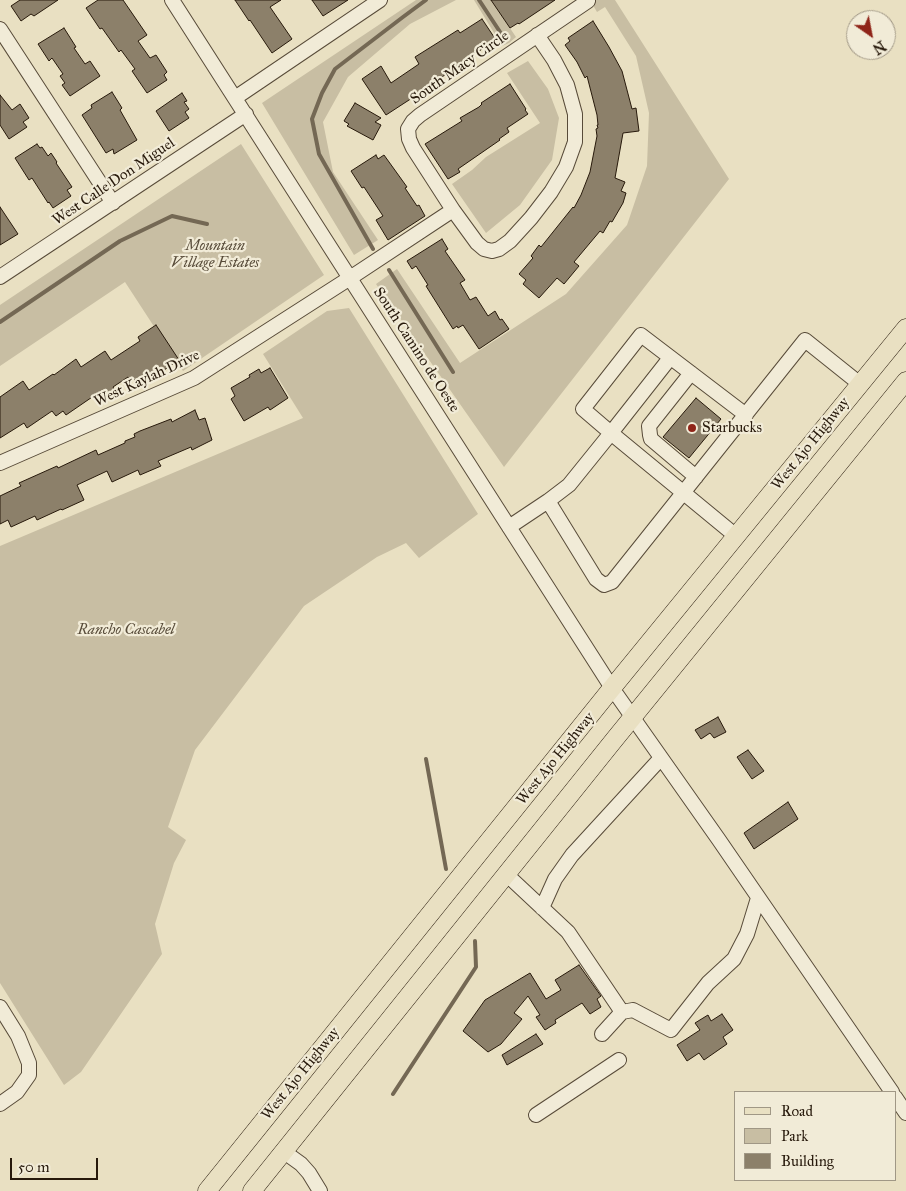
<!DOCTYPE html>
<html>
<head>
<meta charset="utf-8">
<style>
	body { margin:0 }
	#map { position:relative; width:906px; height:1191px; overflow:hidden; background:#e9e0c2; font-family:"IM FELL Great Primer",serif }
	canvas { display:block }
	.legend { position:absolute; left:734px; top:1091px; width:162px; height:90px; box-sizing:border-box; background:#f1ebd7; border:1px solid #a09785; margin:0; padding:6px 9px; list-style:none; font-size:15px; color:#27190b }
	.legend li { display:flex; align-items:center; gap:10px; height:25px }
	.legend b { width:25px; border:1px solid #a09785 }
	.north { position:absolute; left:846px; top:10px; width:50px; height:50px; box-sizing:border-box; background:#f1ebd7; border:1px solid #a09785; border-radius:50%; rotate:147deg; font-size:14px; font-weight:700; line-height:20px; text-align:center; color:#27190b }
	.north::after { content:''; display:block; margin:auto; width:18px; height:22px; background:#8f2418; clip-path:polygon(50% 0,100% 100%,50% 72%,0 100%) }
	.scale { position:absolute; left:10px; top:1158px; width:88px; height:22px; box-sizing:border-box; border:2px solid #27190b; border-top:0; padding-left:6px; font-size:15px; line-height:18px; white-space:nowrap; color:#27190b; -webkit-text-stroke:4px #f1ebd7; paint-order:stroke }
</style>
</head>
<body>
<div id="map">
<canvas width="906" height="1191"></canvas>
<ul class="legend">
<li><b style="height:6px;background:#e9e0c2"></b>Road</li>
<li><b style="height:14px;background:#c8bea3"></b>Park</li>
<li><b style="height:14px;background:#8c806a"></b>Building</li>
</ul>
<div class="north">N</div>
<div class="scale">50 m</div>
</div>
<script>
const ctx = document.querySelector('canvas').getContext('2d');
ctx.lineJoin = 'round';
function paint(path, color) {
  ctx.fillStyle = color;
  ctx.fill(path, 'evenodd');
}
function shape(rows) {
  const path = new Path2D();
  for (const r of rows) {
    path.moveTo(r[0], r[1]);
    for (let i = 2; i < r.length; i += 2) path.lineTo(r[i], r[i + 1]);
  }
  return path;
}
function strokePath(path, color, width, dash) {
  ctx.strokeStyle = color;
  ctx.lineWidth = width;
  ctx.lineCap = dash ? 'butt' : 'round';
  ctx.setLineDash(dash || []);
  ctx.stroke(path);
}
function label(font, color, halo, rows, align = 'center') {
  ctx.font = font + ' "IM FELL Great Primer",serif';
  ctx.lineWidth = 4.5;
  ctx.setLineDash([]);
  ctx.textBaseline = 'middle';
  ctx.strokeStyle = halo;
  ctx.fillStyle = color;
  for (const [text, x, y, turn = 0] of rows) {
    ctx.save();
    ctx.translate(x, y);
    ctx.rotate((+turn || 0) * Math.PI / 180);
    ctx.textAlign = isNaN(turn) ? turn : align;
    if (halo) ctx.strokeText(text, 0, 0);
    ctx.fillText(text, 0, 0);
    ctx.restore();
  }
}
paint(shape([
	[416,0,456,0,410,24,348,77,323,122,333,172,378,240,354,255,262,103],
	[474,0,491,0,516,37,509,43,502,46],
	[590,0,615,0,729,179,504,467,376,284,397,269,460,363,566,294,627,225,647,166,649,113,636,56,605,7,597,12],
	[528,61,548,89,559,118,552,160,520,205,486,233,452,184,472,170,486,157,540,123,507,73],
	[241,144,324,275,183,371,125,282,0,366,0,305],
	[349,308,478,514,419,558,406,543,377,557,304,606,195,750,168,827,186,840,174,863,155,924,162,954,81,1072,64,1085,0,983,0,546,303,418,263,354,327,311]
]), '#c8bea3');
strokePath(shape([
	[479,0,504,38],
	[373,249,319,154,312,119,322,93,335,69,403,17,426,0],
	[389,270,453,372],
	[0,322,120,241,172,216,207,224],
	[426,759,446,869],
	[393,1094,476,967,475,941]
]), '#746854', 4);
const building = shape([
	[20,0,58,0,34,16,31,14,21,21,11,6,20,0],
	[98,0,123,0,147,35,138,41,150,58,156,55,167,72,164,75,167,80,147,93,132,71,135,69,121,50,119,52,102,28,100,29,86,8,98,0],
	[235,0,281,0,270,7,292,39,272,53,250,20,249,21,235,0],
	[312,0,348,0,323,16,312,0],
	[491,0,555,0,519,24,518,23,510,28,491,0],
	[482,19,496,40,473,55,474,56,428,86,429,87,386,115,362,79,381,66,391,83,419,64,415,57,458,30,460,33,482,19],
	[593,21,609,47,622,71,632,109,636,108,639,131,623,133,615,178,625,182,621,191,626,193,623,203,612,222,610,221,603,233,600,231,574,262,579,266,564,284,557,278,539,298,523,284,526,280,519,274,533,258,531,256,539,245,541,247,573,207,574,208,581,195,590,172,597,136,596,129,598,128,597,125,598,125,597,115,587,76,585,78,577,62,565,45,570,41,568,38,593,21],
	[64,28,76,47,74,48,85,64,90,61,100,76,70,96,62,85,65,83,60,76,63,74,52,58,49,61,38,44,64,28],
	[510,84,526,109,525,110,528,114,507,128,509,132,499,139,500,140,458,169,460,172,448,179,425,144,462,121,460,118,479,107,482,104,481,103,510,84],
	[112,92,122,108,120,110,137,140,114,154,113,149,106,153,82,115,92,108,91,105,112,92],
	[182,93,187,101,184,102,189,109,185,112,189,118,169,131,156,111,182,93],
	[0,95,12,110,20,104,29,118,23,122,27,127,9,139,0,125,0,95],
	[355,103,381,118,375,122,381,125,373,140,347,126,349,124,344,121,355,103],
	[37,144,40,148,42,147,48,156,51,153,57,162,56,163,72,187,67,190,71,196,53,208,49,202,48,203,32,178,29,180,15,158,37,144],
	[376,155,378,159,384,155,407,187,405,188,417,206,419,205,425,216,388,240,376,220,383,216,364,187,362,188,351,171,376,155],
	[0,207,18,234,0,245,0,207],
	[442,239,448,249,445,251,465,280,460,283,470,300,476,297,488,316,495,311,500,320,502,319,509,329,479,349,463,325,458,328,457,326,453,329,426,286,428,285,416,266,412,269,407,261,442,239],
	[156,325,179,360,161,372,159,369,137,383,133,378,130,380,128,377,113,387,116,392,106,399,101,391,66,415,63,411,56,416,52,411,27,428,24,423,0,438,0,397,23,381,29,390,53,374,54,375,76,359,81,367,105,351,111,360,140,341,138,337,156,325],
	[270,368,288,398,270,410,268,407,244,421,231,399,235,396,231,388,250,377,249,375,259,369,261,373,270,368],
	[696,398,721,419,689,458,663,437,696,398],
	[195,410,199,420,205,418,212,440,192,450,191,447,158,461,161,466,140,475,138,470,112,482,107,471,77,485,84,500,62,510,61,509,37,520,35,516,11,527,8,520,0,524,0,496,21,486,19,483,57,466,58,468,96,450,98,455,125,443,125,441,135,437,134,434,140,431,171,419,172,422,195,410],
	[718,717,726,732,714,738,710,733,701,739,695,730,718,717],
	[748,750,764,771,752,779,737,757,748,750],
	[788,802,798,819,754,849,744,833,788,802],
	[579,965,601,996,597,999,601,1007,590,1014,582,1003,555,1020,556,1023,545,1030,536,1017,540,1015,528,996,514,1013,522,1019,501,1044,488,1052,463,1031,485,1000,530,973,546,999,561,990,555,980,579,965],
	[722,1014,733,1030,723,1037,727,1044,704,1060,699,1053,687,1061,677,1045,700,1030,695,1023,708,1015,711,1021,722,1014],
	[536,1034,543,1044,507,1065,502,1055,536,1034]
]);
paint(building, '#8c806a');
strokePath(building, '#27190b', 1);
const minor = shape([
	[172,0,612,688,719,840,892,1092],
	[0,29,113,203],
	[235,98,380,0],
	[453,210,477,243,484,249,492,251,499,249,510,241,531,218,551,192,566,167,575,142,575,114,567,85,554,60,537,35],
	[0,277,246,114],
	[670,358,611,433,583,409,641,335,746,415],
	[691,373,649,426,650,435,651,439,696,477],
	[0,463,194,378,350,278,453,210,413,148,409,139,408,129,413,121,420,115,588,1],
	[548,501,569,485,611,433,736,536],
	[509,527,548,501,596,579,604,585,612,582,805,340,860,384],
	[506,874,568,932,622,1012,602,1034],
	[542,908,555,879,572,855,661,758],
	[0,1007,18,1036,29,1063,29,1075,17,1092,0,1104],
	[622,1012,633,1010,671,1030,708,983,734,959,747,934,758,898],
	[895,1097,906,1113],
	[536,1115,619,1060],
	[283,1151,301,1164,309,1173,320,1191]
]);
const major = shape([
	[207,1191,612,688,906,328],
	[252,1191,614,740,906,381]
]);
strokePath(minor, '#584b39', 16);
strokePath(major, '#27190b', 19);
strokePath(minor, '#f1ebd7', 14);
strokePath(major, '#e9e0c2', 18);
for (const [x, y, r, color] of [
	[692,428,5,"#8f2418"]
]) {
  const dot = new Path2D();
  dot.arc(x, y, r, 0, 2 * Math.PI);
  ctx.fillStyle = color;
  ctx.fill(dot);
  strokePath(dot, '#f1ebd7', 2);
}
label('15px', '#27190b', '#f1ebd7', [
	["South Macy Circle",460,68,-35],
	["West Calle Don Miguel",114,182,-34],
	["South Camino de Oeste",416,350,57],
	["West Kaylah Drive",147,379,-25],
	["West Ajo Highway",811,444,-51],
	["West Ajo Highway",556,759,-51],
	["West Ajo Highway",301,1074,-51]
]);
label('italic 15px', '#574b39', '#f1ebd7', [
	["Mountain",215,246],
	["Village Estates",215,263],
	["Rancho Cascabel",126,630]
]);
label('15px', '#27190b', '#f1ebd7', [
	["Starbucks",702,428]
], 'left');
</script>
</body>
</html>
